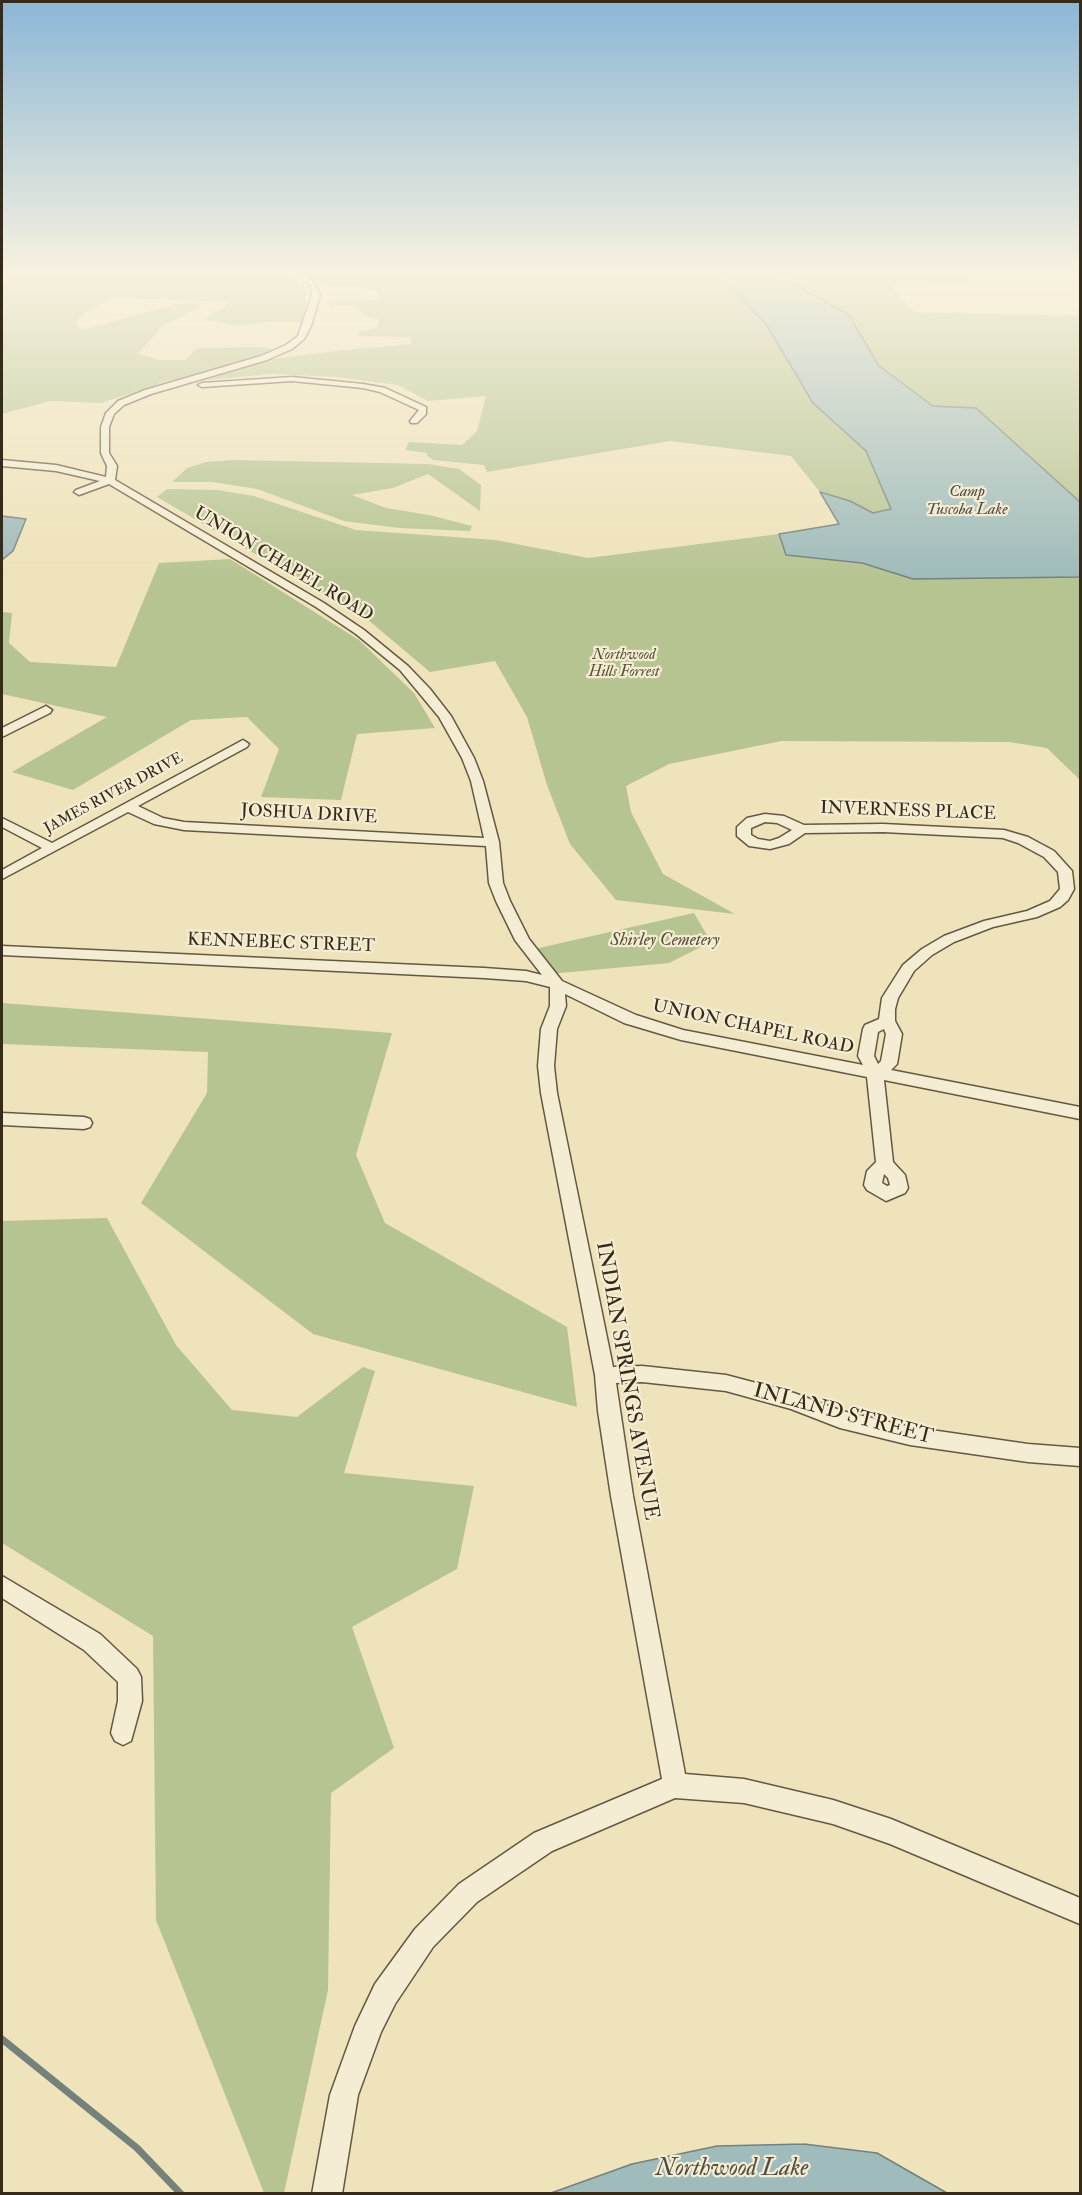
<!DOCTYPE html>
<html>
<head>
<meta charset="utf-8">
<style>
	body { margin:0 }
	#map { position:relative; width:1082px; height:2195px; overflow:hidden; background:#efe3bb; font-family:"IM FELL Double Pica",serif }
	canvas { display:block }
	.frame { position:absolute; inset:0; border:3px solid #362a1b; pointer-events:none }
</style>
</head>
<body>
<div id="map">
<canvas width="1082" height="2195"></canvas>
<div class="frame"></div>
</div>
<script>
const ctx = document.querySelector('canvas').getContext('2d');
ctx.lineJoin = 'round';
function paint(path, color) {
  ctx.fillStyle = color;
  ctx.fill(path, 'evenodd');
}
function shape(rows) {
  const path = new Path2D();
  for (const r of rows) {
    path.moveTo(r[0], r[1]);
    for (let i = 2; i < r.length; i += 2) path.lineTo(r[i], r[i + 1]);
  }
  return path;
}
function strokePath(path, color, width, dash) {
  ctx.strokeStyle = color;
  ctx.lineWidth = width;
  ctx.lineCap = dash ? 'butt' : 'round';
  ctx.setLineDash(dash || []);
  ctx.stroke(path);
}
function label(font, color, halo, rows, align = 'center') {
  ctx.font = font + ' "IM FELL Double Pica",serif';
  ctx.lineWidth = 4.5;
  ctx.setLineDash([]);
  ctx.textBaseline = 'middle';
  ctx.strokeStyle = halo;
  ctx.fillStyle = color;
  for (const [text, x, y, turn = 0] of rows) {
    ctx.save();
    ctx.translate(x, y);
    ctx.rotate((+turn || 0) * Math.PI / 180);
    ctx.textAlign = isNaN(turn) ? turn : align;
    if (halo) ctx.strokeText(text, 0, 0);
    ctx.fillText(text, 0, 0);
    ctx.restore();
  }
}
paint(shape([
	[2,272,284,272,306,287,306,306,302,322,269,322,236,326,205,319,230,302,115,298,86,312,75,323,82,330,177,304,195,303,200,307,162,326,138,354,160,360,185,360,197,348,263,347,274,350,241,363,164,382,102,403,50,401,2,414],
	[305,272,716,272,766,324,813,403,866,451,891,509,873,513,850,501,820,492,791,456,670,441,487,472,484,465,433,460,427,456,427,453,405,450,409,442,462,445,477,431,486,396,428,401,398,385,336,377,272,374,206,380,273,359,344,350,412,344,411,337,359,336,358,332,377,328,379,320,365,316,352,306,330,306,329,301,381,299,375,291,352,286,322,286],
	[773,272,972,272,968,282,890,284,914,312,1080,316,1080,502,976,408,933,406,879,366,849,315],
	[233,460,428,464,459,469,481,485,480,511,428,474,393,488,352,495,386,508,429,515,472,526,470,531,399,528,344,521,257,489,212,482,172,482,187,468,206,462],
	[167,489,217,490,254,496,356,530,496,540,588,558,779,534,786,555,862,563,913,579,1080,577,1080,780,1047,748,1009,742,781,741,669,764,626,786,631,812,663,874,735,914,616,900,570,844,547,785,527,717,495,661,430,672,367,619,157,497],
	[230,559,359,640,414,693,435,728,357,734,341,800,261,797,279,749,247,717,191,720,73,790,12,772,107,717,2,694,2,612,12,613,9,643,30,662,116,667,159,563],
	[694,913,711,942,669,963,549,974,530,950],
	[2,1003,392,1033,356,1155,385,1223,567,1327,577,1407,313,1334,141,1203,207,1093,208,1052,2,1044],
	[107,1218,176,1345,232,1410,297,1417,363,1367,375,1371,344,1473,474,1486,457,1569,352,1627,394,1748,331,1793,328,1990,284,2193,264,2193,156,1920,153,1636,2,1543,2,1221]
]), '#b6c492');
const water = shape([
	[716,272,773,272,849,315,879,366,933,406,976,408,1080,502,1080,577,913,579,862,563,786,555,779,534,839,524,820,492,850,501,873,513,891,509,866,451,813,403,766,324,716,272],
	[2,516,26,519,13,551,2,560,2,516],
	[804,2144,877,2153,947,2193,551,2193,632,2164,717,2146,804,2144]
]);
paint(water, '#9fbbbb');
strokePath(water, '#75817b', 1.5);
strokePath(shape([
	[2,2039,137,2148,181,2194]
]), '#75817b', 7);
const minor = shape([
	[296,272,303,272,315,284,320,295,311,326,304,339,292,349,267,360,151,394,124,405,114,414,109,427,109,453,117,466,115,480,324,603,364,630,408,666,430,689,451,716,474,758,483,781,499,842,503,883,510,901,529,939,562,981,636,1015,683,1030,863,1065,858,1056,863,1029,865,1025,879,1019,882,998,903,965,922,949,944,936,984,921,1027,911,1050,901,1060,889,1058,872,1044,857,1018,843,1003,838,883,832,805,833,789,844,770,849,749,846,737,836,737,827,747,818,765,814,784,816,804,825,883,824,1004,830,1028,837,1054,851,1072,871,1074,889,1068,900,1060,907,1037,917,993,927,954,942,932,955,914,971,898,998,895,1009,895,1021,902,1034,897,1064,891,1070,1080,1107,1080,1119,884,1080,893,1162,905,1175,908,1188,905,1193,886,1201,867,1190,864,1185,867,1171,876,1162,867,1077,681,1040,624,1023,565,994,566,1006,557,1029,554,1066,557,1093,613,1367,642,1366,726,1375,794,1393,842,1411,910,1427,1028,1444,1080,1448,1080,1466,1028,1462,910,1445,840,1428,791,1409,726,1391,642,1382,616,1383,633,1496,685,1774,744,1779,833,1800,891,1819,1080,1898,1080,1924,890,1844,833,1824,744,1803,675,1798,552,1851,477,1902,433,1947,395,2004,381,2032,358,2095,342,2194,312,2194,330,2095,355,2026,375,1984,415,1929,459,1884,534,1833,662,1779,611,1496,598,1411,595,1375,541,1093,538,1066,541,1029,550,1006,550,987,526,981,484,978,2,955,2,946,484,968,526,971,542,975,515,940,496,901,489,883,486,846,184,830,154,824,128,812,2,879,2,870,42,848,2,827,2,818,52,843,243,740,249,744,247,747,138,806,163,818,184,822,484,838,471,781,462,758,439,717,400,670,356,634,316,607,109,484,79,495,74,492,76,490,100,481,56,471,2,466,2,460,56,465,106,477,107,466,101,453,101,427,106,413,118,401,145,390,261,356,286,345,298,336,312,295,310,286,296,272],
	[765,822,777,823,792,830,779,838,770,841,758,839,751,835,751,828,765,822],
	[884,1029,886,1034,881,1061,878,1064,874,1056,878,1032,884,1029],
	[884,1174,888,1178,890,1185,887,1186,882,1183,884,1174],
	[292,377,363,384,385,388,426,407,426,414,417,423,411,423,410,421,419,410,380,392,363,388,292,381,202,387,198,385,202,383,292,377],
	[46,706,52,710,50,713,2,737,2,728,46,706],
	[2,1113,84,1117,90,1119,92,1123,90,1127,84,1129,2,1125,2,1113],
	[2,1576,100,1634,137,1669,141,1677,142,1701,131,1741,123,1745,115,1741,111,1733,118,1701,118,1682,84,1650,2,1598,2,1576]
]);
strokePath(minor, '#645843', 3);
paint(minor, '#f5edd3');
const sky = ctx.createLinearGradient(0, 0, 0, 579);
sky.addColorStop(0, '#8bb7d6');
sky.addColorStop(0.47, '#f8f2e0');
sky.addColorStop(1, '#f8f2e000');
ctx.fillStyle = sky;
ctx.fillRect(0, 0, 1082, 579);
label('italic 15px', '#565039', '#f5edd3', [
	["Northwood",624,656],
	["Hills Forrest",624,673]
]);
label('15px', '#362a1b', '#f5edd3', [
	["JAMES RIVER DRIVE",114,794,-28]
]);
label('italic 16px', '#504e43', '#f5edd3', [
	["Camp",967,493],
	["Tuscoba Lake",967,511]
]);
label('18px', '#362a1b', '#f5edd3', [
	["UNION CHAPEL ROAD",283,565,31],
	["INVERNESS PLACE",908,812,2],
	["JOSHUA DRIVE",309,815,3],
	["KENNEBEC STREET",281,944,2],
	["UNION CHAPEL ROAD",753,1028,12]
]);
label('italic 18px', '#565039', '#f5edd3', [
	["Shirley Cemetery",665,941]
]);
label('21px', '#362a1b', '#f5edd3', [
	["INDIAN SPRINGS AVENUE",626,1381,80],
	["INLAND STREET",843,1415,15]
]);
label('italic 24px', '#504e43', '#f5edd3', [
	["Northwood Lake",732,2170]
]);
</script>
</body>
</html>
